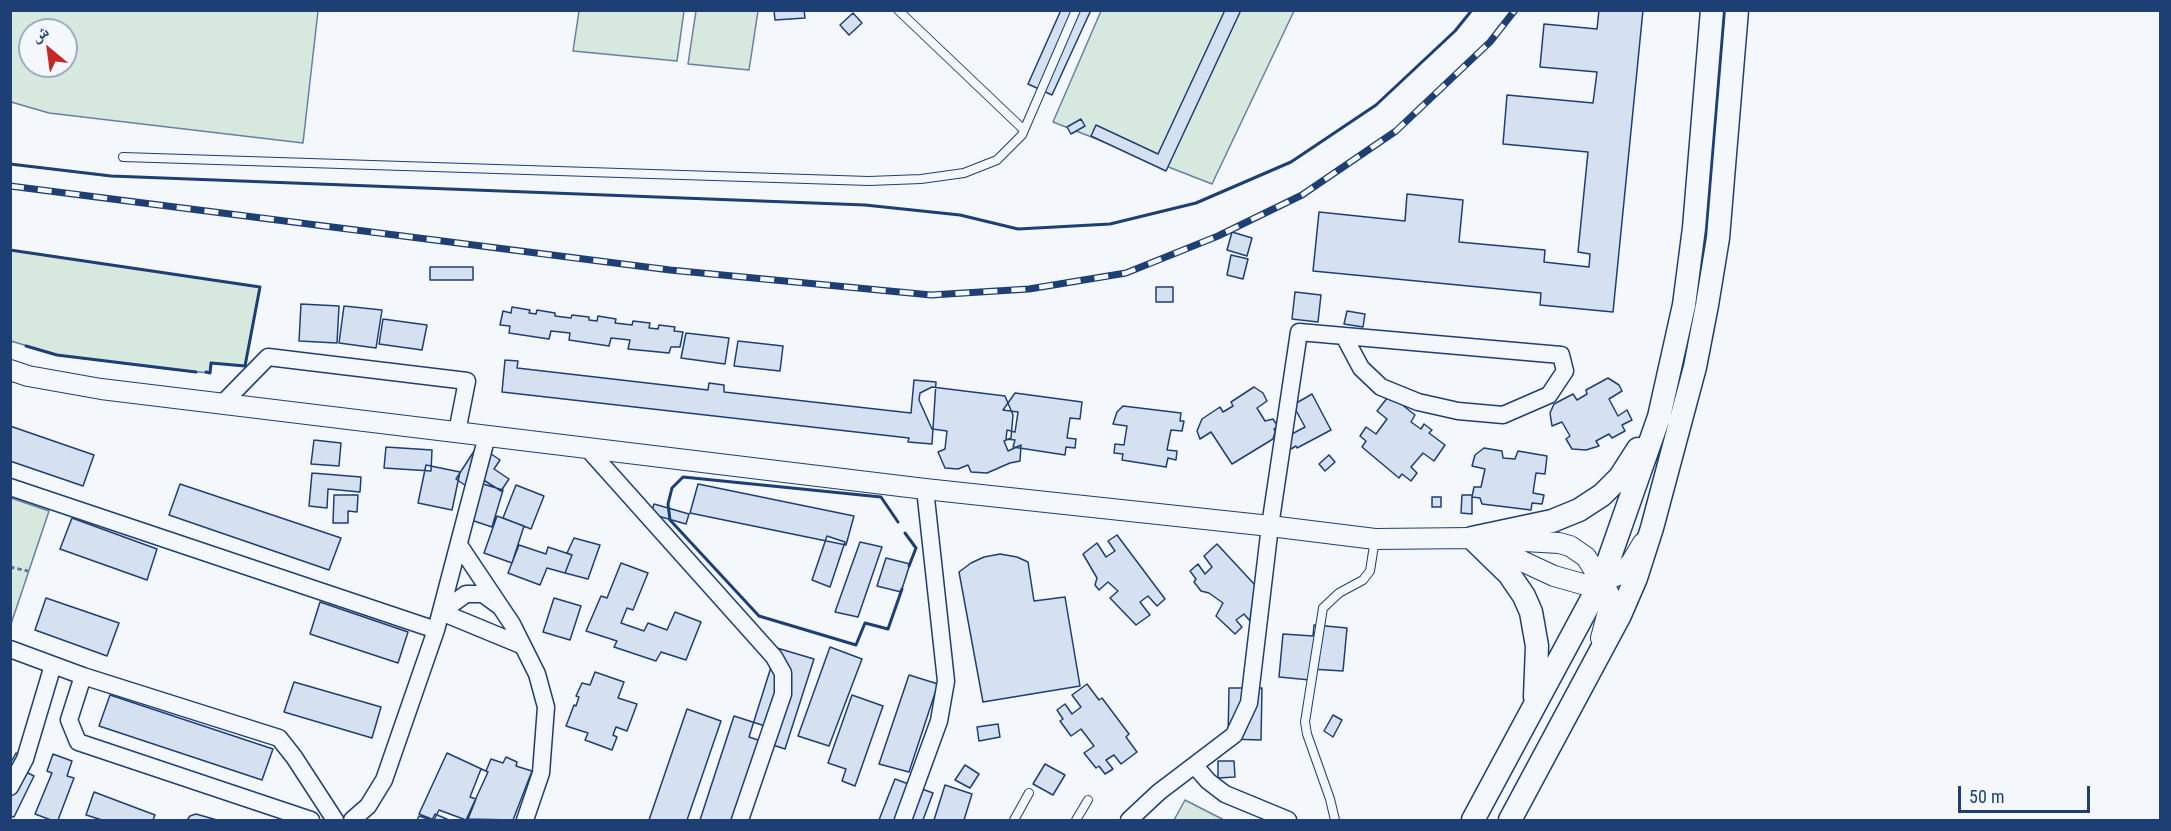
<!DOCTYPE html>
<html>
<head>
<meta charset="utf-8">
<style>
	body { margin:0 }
	#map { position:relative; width:2171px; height:831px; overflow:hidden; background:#f4f7fb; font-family:"Roboto Condensed","Noto Naskh Arabic",sans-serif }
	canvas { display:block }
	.frame { position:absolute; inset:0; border:12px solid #1d3f73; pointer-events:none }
	.north { position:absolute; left:18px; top:18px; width:60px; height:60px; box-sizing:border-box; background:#f4f7fb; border:2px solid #9eadc5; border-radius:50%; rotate:331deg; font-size:16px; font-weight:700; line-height:24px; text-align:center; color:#1d3f73 }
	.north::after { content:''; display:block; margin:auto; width:21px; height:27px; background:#c62828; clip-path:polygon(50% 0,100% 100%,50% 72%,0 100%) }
	.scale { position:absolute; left:1958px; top:786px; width:132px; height:27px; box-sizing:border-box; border:3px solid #1d3f73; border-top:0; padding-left:8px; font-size:18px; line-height:21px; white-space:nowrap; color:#1d3f73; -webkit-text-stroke:4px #f4f7fb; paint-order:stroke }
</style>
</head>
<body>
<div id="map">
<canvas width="2171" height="831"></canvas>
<div class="frame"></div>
<div class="north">ش</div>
<div class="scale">50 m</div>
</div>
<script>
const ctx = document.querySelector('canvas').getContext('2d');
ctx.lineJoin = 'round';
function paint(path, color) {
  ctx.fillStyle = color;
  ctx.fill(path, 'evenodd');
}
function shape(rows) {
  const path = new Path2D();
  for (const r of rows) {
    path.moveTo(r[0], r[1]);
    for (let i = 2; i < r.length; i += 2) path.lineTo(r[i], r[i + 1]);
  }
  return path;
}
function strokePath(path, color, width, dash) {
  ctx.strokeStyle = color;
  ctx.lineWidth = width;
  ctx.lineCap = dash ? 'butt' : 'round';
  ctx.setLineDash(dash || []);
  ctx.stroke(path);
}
const green = shape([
	[10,11,318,11,303,143,49,113,11,102,10,11],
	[30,30,66,30,66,66,30,66,30,30],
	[579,11,684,11,677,61,573,51,579,11],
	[696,11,758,11,749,70,688,64,696,11],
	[1101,11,1294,11,1212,184,1053,122,1101,11],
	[11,250,260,287,245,366,212,363,210,373,167,369,57,355,11,341,11,250],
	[11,498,49,511,11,624,10,498,11,498],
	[1185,800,1224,820,1174,820,1185,800]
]);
paint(green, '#d7e8df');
strokePath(green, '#687fa3', 1.5);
const building = shape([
	[774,10,804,10,805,18,775,20,774,10],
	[1061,10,1091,10,1052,95,1028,84,1061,10],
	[1225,10,1241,10,1166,171,1091,136,1096,125,1158,154,1225,10],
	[1599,10,1643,10,1613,312,1540,305,1541,293,1313,271,1319,212,1405,221,1407,194,1463,200,1459,242,1545,250,1544,262,1589,267,1590,254,1578,252,1588,152,1503,144,1507,95,1593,103,1597,72,1540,67,1544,24,1597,29,1599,10],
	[853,13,862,23,849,35,840,25,853,13],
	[1081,119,1085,126,1071,134,1067,127,1081,119],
	[1232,232,1252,238,1247,256,1227,250,1232,232],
	[1231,255,1248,259,1243,279,1227,275,1231,255],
	[430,267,473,267,473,280,430,280,430,267],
	[1156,287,1173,287,1173,302,1156,302,1156,287],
	[1295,292,1321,295,1318,322,1292,319,1295,292],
	[301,304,339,306,337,343,299,341,301,304],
	[344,306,382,310,376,348,339,343,344,306],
	[512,307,530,310,529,313,536,314,537,310,555,313,555,316,571,318,572,315,589,317,589,320,597,321,598,316,616,319,615,323,632,325,633,321,650,323,649,328,658,329,659,325,675,327,674,331,683,332,680,347,671,347,669,353,628,349,630,340,611,338,609,346,569,340,570,333,551,331,549,339,509,333,510,326,500,325,503,311,511,313,512,307],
	[1347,311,1365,314,1363,327,1344,324,1347,311],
	[383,319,427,325,422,350,379,344,383,319],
	[686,333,729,338,725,364,681,358,686,333],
	[738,341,783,346,780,371,734,366,738,341],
	[505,360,518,361,517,368,708,390,709,383,724,385,724,392,911,413,914,380,936,382,932,444,908,442,909,438,502,392,505,360],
	[1608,378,1619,385,1622,391,1609,399,1618,416,1627,410,1632,420,1622,425,1625,431,1612,438,1609,434,1596,441,1599,446,1586,450,1572,449,1566,439,1570,436,1562,422,1552,426,1550,413,1554,404,1573,394,1577,400,1587,394,1586,390,1608,378],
	[932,387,1005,396,1013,415,1011,438,1004,441,1008,451,1021,445,1020,461,1010,463,987,473,971,472,968,465,958,469,945,468,938,452,945,449,947,431,932,429,919,400,920,393,932,387],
	[1254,387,1263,393,1267,401,1257,408,1265,421,1273,419,1277,425,1273,439,1232,464,1211,432,1200,439,1197,431,1202,419,1220,407,1223,412,1233,406,1231,402,1254,387],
	[1015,393,1082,402,1080,419,1070,418,1067,438,1076,439,1075,448,1066,447,1065,455,1013,447,1015,440,1006,439,1007,430,1015,432,1018,412,1003,410,1015,393],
	[1312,394,1331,430,1297,448,1296,446,1286,452,1274,429,1284,423,1290,435,1305,427,1293,405,1312,394],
	[1388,397,1400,403,1415,415,1411,422,1421,429,1424,424,1432,430,1429,433,1445,445,1434,461,1423,453,1411,467,1417,473,1411,481,1402,474,1399,478,1362,447,1366,441,1360,436,1366,427,1376,434,1387,419,1377,411,1388,397],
	[1123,406,1181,413,1180,421,1184,421,1182,431,1171,430,1167,450,1177,451,1176,460,1168,458,1166,467,1122,460,1123,454,1114,453,1115,444,1124,445,1127,426,1113,424,1117,412,1123,406],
	[10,426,94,455,83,486,10,461,10,426],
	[314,440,341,443,339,466,311,464,314,440],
	[478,445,500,460,494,469,509,479,501,491,477,476,469,488,456,479,478,445],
	[386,447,432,450,431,471,384,468,386,447],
	[1484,448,1502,451,1503,458,1515,459,1518,451,1547,456,1545,474,1536,473,1533,493,1544,495,1542,504,1532,503,1531,510,1482,504,1480,498,1472,497,1474,487,1481,487,1485,469,1472,466,1475,455,1484,448],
	[1329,455,1335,462,1325,471,1319,464,1329,455],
	[426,465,460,472,452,510,418,503,426,465],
	[312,473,361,477,360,492,328,489,327,508,309,506,312,473],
	[473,481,503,490,492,527,462,517,473,481],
	[180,484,341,538,329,570,169,515,180,484],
	[698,484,854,516,846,545,690,513,698,484],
	[516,485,544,496,531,529,503,518,516,485],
	[334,495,358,495,357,512,348,511,348,523,333,523,334,495],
	[1462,495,1472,495,1472,514,1461,513,1462,495],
	[1432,497,1441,497,1441,507,1432,507,1432,497],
	[654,504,689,514,686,524,651,514,654,504],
	[497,516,524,526,512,563,484,553,497,516],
	[72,518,157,549,147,580,60,549,72,518],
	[1117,535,1165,599,1157,606,1148,596,1140,602,1150,615,1136,625,1110,598,1118,591,1108,582,1099,590,1095,585,1097,578,1083,554,1097,543,1106,557,1115,551,1108,541,1117,535],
	[827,536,845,542,830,587,812,580,827,536],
	[574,538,600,545,588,579,565,573,572,555,567,553,574,538],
	[860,542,882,547,858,617,835,612,860,542],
	[1217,544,1255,585,1250,621,1244,614,1236,620,1242,627,1235,634,1216,616,1223,603,1209,593,1201,591,1194,582,1196,579,1190,571,1198,564,1205,574,1212,567,1204,556,1217,544],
	[519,545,546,554,548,547,572,555,565,573,547,568,540,585,508,573,519,545],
	[1000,554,1017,557,1028,562,1034,601,1065,597,1080,686,983,702,959,572,971,563,984,557,1000,554],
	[886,558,910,564,901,592,877,586,886,558],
	[621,563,648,573,633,610,627,608,621,623,644,631,648,623,667,630,675,612,701,622,686,660,661,652,656,661,614,647,617,641,586,631,601,596,607,598,621,563],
	[46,598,119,623,107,656,35,630,46,598],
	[554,598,581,606,570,640,543,632,554,598],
	[320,602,408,632,398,663,310,634,320,602],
	[1314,625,1347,628,1343,671,1311,669,1310,680,1279,677,1283,634,1313,636,1314,625],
	[830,647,862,659,829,746,798,736,830,647],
	[777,648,814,659,785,749,749,737,777,648],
	[595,672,624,682,618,698,637,704,627,731,616,727,613,735,617,737,612,750,585,740,588,733,566,726,574,705,576,706,579,697,576,696,582,683,590,685,595,672],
	[909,675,938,684,909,772,879,764,909,675],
	[294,682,381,707,372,738,284,712,294,682],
	[1087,684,1099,700,1102,698,1129,734,1126,737,1137,752,1121,764,1114,755,1106,760,1113,769,1105,774,1099,766,1096,768,1084,753,1094,746,1081,729,1071,736,1060,721,1063,719,1057,710,1065,704,1072,714,1081,707,1072,695,1087,684],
	[1229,688,1262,688,1261,740,1228,739,1229,688],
	[110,695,273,749,262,780,99,726,110,695],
	[852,695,883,706,855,786,842,781,846,769,828,763,852,695],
	[687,709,721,721,687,820,649,820,687,709],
	[1333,715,1342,720,1333,737,1324,731,1333,715],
	[734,716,765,726,733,820,700,820,734,716],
	[998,724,1000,737,979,741,977,727,998,724],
	[16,753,32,761,26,772,34,776,14,817,10,816,10,764,16,753],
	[447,753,488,772,466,820,439,810,434,820,419,814,447,753],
	[53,754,72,761,67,776,74,778,58,820,51,820,35,814,52,773,47,771,53,754],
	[506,757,517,762,516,766,532,771,513,820,468,819,476,799,470,797,481,769,486,771,491,759,503,763,506,757],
	[1218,761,1234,761,1235,777,1218,778,1218,761],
	[1045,764,1065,775,1053,795,1033,784,1045,764],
	[965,765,979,774,970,788,955,780,965,765],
	[895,779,933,793,923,820,879,820,895,779],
	[945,785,972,794,964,820,934,820,945,785],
	[94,792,155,815,153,820,102,820,86,815,94,792],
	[196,814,217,820,187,820,190,816,196,814],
	[435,814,449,820,432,820,435,814],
	[419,816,431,820,417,820,419,816]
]);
paint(building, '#d5e0f0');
strokePath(building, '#1d3f73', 1.5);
const service = shape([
	[898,10,1024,130],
	[123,157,869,181,921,179,964,173,997,160,1022,135,1076,10],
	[1014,820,1029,793],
	[1076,820,1088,800],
	[1335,820,1330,799,1307,734,1305,722,1323,608,1339,593,1363,580,1370,571,1375,539]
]);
const minor = shape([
	[222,404,268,357,467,381,457,432],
	[587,448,774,657,783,673,783,694,740,820],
	[10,487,436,630],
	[459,545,512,624,537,674,546,707,541,773,525,820],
	[441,612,521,645],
	[441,612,466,594,483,594,498,605],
	[10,649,83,676,279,738,294,757,335,820],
	[83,676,69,720,78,742,311,820],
	[1195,766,1208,781,1225,794,1288,820],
	[10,787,25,759,53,665],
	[352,820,368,806,384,780,436,630,487,436],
	[903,820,939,721,946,681,925,489],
	[1129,820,1159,792,1234,735,1249,703,1270,526,1299,332,1561,355,1565,371,1549,395,1503,415,1458,411,1418,402,1381,387,1361,368,1345,338]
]);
const tertiary = shape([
	[10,370,28,376,101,389,925,489,1270,526,1375,539,1472,538,1559,543,1570,546,1586,557,1609,594,1610,604,1601,638],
	[1483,543,1554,576,1586,585,1601,582,1618,575,1631,563,1643,543]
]);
const secondary = shape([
	[1472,538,1552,521,1579,510,1602,495,1620,477,1638,449],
	[1472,538,1509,574,1524,596,1531,612,1537,646,1535,697],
	[1473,820,1601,582,1659,417,1684,305,1694,228,1712,10],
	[1510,820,1620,615,1636,578,1652,528,1695,367,1707,305,1718,238,1737,10]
]);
strokePath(service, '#1d3f73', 10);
strokePath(minor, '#1d3f73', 19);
strokePath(tertiary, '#1d3f73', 22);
strokePath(secondary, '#1d3f73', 25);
strokePath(shape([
	[10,567,28,571]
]), '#5e769c', 3, [4.5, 3]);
strokePath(service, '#f4f7fb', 8);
strokePath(minor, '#f4f7fb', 16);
strokePath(tertiary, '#f4f7fb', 20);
strokePath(secondary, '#f4f7fb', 22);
const rail = shape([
	[10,186,670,270,931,295,1029,289,1126,273,1218,236,1302,195,1396,131,1490,42,1515,10]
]);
strokePath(rail, '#1d3f73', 7);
strokePath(rail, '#f4f7fb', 4.5, [14]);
strokePath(shape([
	[10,164,111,176,865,205,960,215,1018,229,1110,224,1196,203,1291,162,1376,105,1455,31,1472,10],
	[10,250,260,287,245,366,211,363,210,373,206,372],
	[26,346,57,355,196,372],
	[898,522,881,497,683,477,672,488,668,504,670,520,759,616,856,645,865,623,888,629,902,589],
	[905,533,916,548,909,566]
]), '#1d3f73', 3);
</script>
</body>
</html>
